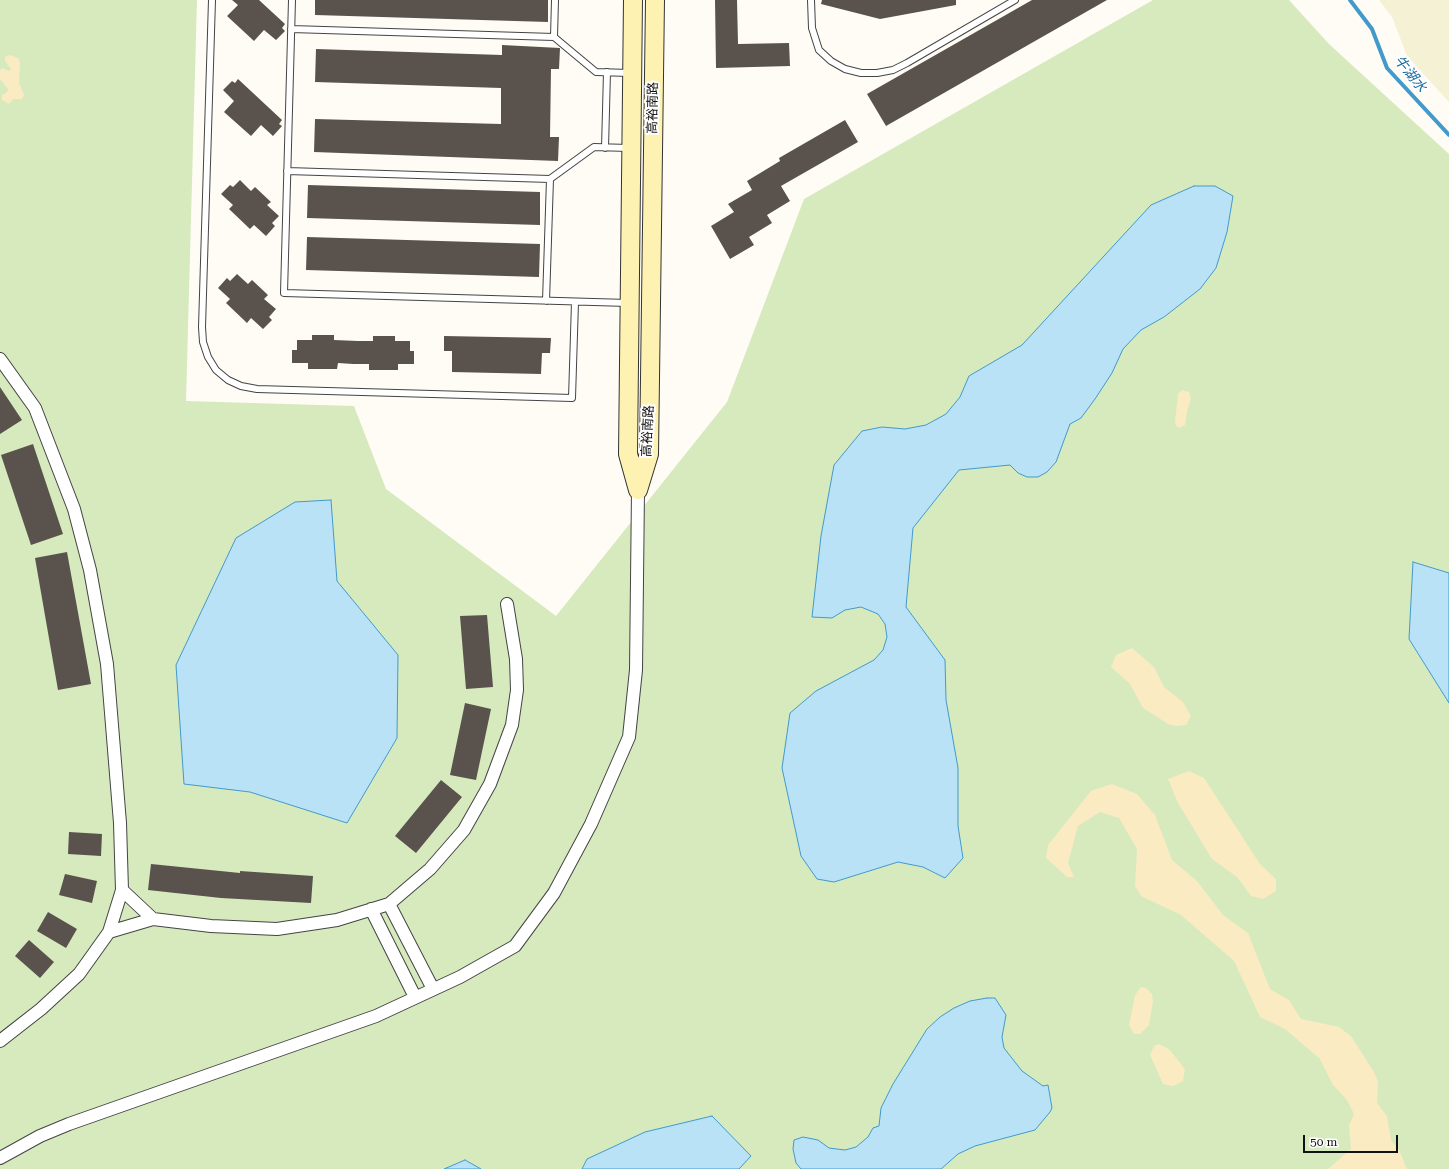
<!DOCTYPE html>
<html>
<head>
<meta charset="utf-8">
<style>
	body { margin:0 }
	#map { position:relative; width:1449px; height:1169px; overflow:hidden; background:#fffcf5; font-family:"Roboto Serif",serif }
	canvas { display:block }
	.scale { position:absolute; left:1303px; top:1135px; width:95px; height:18px; box-sizing:border-box; border:2px solid #111; border-top:0; padding-left:5px; font-size:12px; line-height:14px; white-space:nowrap; color:#111; -webkit-text-stroke:3px #fff; paint-order:stroke }
</style>
</head>
<body>
<div id="map">
<canvas width="1449" height="1169"></canvas>
<div class="scale">50 m</div>
</div>
<script>
const ctx = document.querySelector('canvas').getContext('2d');
ctx.lineJoin = 'round';
function paint(path, color) {
  ctx.fillStyle = color;
  ctx.fill(path, 'evenodd');
}
function shape(rows) {
  const path = new Path2D();
  for (const r of rows) {
    path.moveTo(r[0], r[1]);
    for (let i = 2; i < r.length; i += 2) path.lineTo(r[i], r[i + 1]);
  }
  return path;
}
function strokePath(path, color, width, dash) {
  ctx.strokeStyle = color;
  ctx.lineWidth = width;
  ctx.lineCap = dash ? 'butt' : 'round';
  ctx.setLineDash(dash || []);
  ctx.stroke(path);
}
function label(font, color, halo, rows, align = 'center') {
  ctx.font = font + ' "Roboto Serif","Noto Sans SC",serif';
  ctx.lineWidth = 4;
  ctx.setLineDash([]);
  ctx.textBaseline = 'middle';
  ctx.strokeStyle = halo;
  ctx.fillStyle = color;
  for (const [text, x, y, turn = 0] of rows) {
    ctx.save();
    ctx.translate(x, y);
    ctx.rotate((+turn || 0) * Math.PI / 180);
    ctx.textAlign = isNaN(turn) ? turn : align;
    if (halo) ctx.strokeText(text, 0, 0);
    ctx.fillText(text, 0, 0);
    ctx.restore();
  }
}
paint(shape([
	[1379,0,1449,0,1449,102,1407,56,1392,17]
]), '#f5f1d5');
paint(shape([
	[0,0,197,0,186,401,354,406,386,489,556,616,727,402,804,199,1153,0,1289,0,1329,44,1449,154,1449,1169,0,1169]
]), '#d6eabe');
paint(shape([
	[10,55,18,58,20,63,19,83,24,95,22,99,13,99,9,104,2,100,2,95,7,92,8,89,0,79,0,70,2,68,9,71,11,69,5,61,5,57],
	[1182,390,1189,392,1191,399,1187,411,1185,425,1179,428,1176,426,1175,422,1178,394],
	[1132,648,1154,667,1164,687,1183,702,1191,716,1186,725,1175,726,1168,724,1143,708,1130,684,1111,667,1116,655],
	[1189,771,1204,778,1260,864,1276,879,1276,891,1263,899,1251,896,1237,877,1212,859,1178,803,1168,779],
	[1112,784,1137,794,1155,815,1172,860,1197,881,1223,915,1248,933,1270,989,1289,1000,1301,1019,1339,1027,1351,1036,1374,1072,1378,1082,1377,1103,1387,1116,1391,1140,1399,1150,1407,1169,1328,1169,1351,1149,1349,1125,1354,1114,1347,1100,1333,1085,1320,1059,1285,1029,1260,1017,1234,961,1181,915,1141,896,1135,886,1137,849,1119,818,1100,812,1078,826,1068,863,1074,877,1067,877,1046,858,1048,845,1091,791],
	[1141,987,1146,988,1152,994,1153,1002,1149,1025,1140,1034,1134,1034,1129,1025,1135,995],
	[1159,1044,1169,1049,1185,1069,1183,1081,1173,1086,1163,1084,1150,1055,1154,1046]
]), '#faebc2');
const water = shape([
	[1194,186,1215,186,1233,196,1227,232,1216,268,1200,289,1164,317,1141,330,1123,349,1112,373,1095,399,1081,418,1070,424,1056,462,1047,472,1038,477,1027,477,1018,473,1010,465,959,470,913,528,906,607,945,660,946,700,958,768,958,826,963,858,945,878,923,867,898,862,834,882,817,879,801,856,782,768,790,713,816,691,874,660,883,650,887,637,885,624,878,614,861,607,845,610,832,618,812,617,821,536,834,465,862,431,882,427,905,429,926,425,946,414,960,397,969,376,1022,345,1151,205,1194,186],
	[331,500,337,581,398,655,397,738,347,823,250,792,184,784,176,665,236,538,295,502,331,500],
	[1413,562,1449,573,1449,703,1409,639,1413,562],
	[987,998,995,998,1006,1015,1002,1037,1004,1048,1022,1071,1043,1086,1048,1085,1052,1108,1050,1112,1035,1130,975,1146,958,1154,941,1169,801,1169,796,1163,793,1149,794,1140,803,1137,818,1140,829,1148,845,1150,856,1147,868,1137,873,1128,879,1126,881,1108,893,1084,927,1029,940,1017,954,1008,970,1001,987,998],
	[712,1116,751,1156,739,1169,582,1169,587,1159,645,1132,712,1116],
	[465,1160,481,1169,444,1169,465,1160]
]);
paint(water, '#bae2f6');
strokePath(water, '#429acc', 1);
strokePath(shape([
	[1350,0,1372,29,1387,68,1449,135]
]), '#429acc', 4);
paint(shape([
	[232,0,259,0,285,24,282,28,285,31,276,40,264,30,254,41,227,16,238,5],
	[315,0,548,0,548,22,315,15],
	[715,0,737,0,738,44,789,43,790,66,716,68],
	[822,0,956,0,956,5,880,19,821,4],
	[1032,0,1107,0,886,126,867,94],
	[502,45,560,48,559,69,551,69,550,137,559,137,558,161,314,152,315,119,501,124,501,88,315,82,316,49,502,55],
	[238,79,282,120,279,124,282,126,273,136,261,125,251,136,224,112,234,101,223,90,232,81,235,83],
	[845,120,858,142,781,186,790,201,767,215,772,223,749,237,754,245,730,259,711,226,734,212,728,204,752,190,747,181,780,161,779,158],
	[240,180,251,191,255,187,271,202,267,205,279,216,272,223,275,226,266,236,254,225,250,229,229,209,233,205,221,194,230,185,233,187],
	[308,185,540,192,540,225,307,218],
	[307,237,540,244,539,277,306,270],
	[237,274,248,284,252,280,268,295,264,299,276,309,269,317,272,320,263,329,251,318,247,323,226,303,230,299,218,288,227,278,230,281],
	[312,335,334,335,334,340,358,341,373,341,373,336,395,336,395,341,410,341,410,351,414,351,414,364,398,364,398,370,369,370,369,364,353,364,338,363,337,369,308,369,308,363,292,363,292,350,297,350,297,340,312,340],
	[444,336,551,338,550,353,542,353,541,374,452,372,452,351,444,351],
	[0,387,22,420,0,434],
	[33,444,63,534,31,545,1,455],
	[67,552,91,684,58,690,35,558],
	[487,615,493,687,466,689,460,616],
	[465,703,491,709,476,780,450,775],
	[441,780,462,797,416,853,395,836],
	[69,832,102,834,101,856,68,854],
	[151,864,240,873,240,871,313,876,311,903,221,898,148,890],
	[65,874,97,881,92,903,59,895],
	[48,912,77,929,66,948,37,931],
	[29,940,54,962,40,978,15,956]
]), '#5a524d');
const lane = shape([
	[212,0,202,327,203,342,208,357,216,370,228,380,241,386,257,389,572,398,575,302],
	[292,0,284,293,628,303],
	[811,0,812,28,819,50,831,61,845,69,861,73,877,73,893,70,907,63,1015,0],
	[291,29,554,37,596,72,630,73],
	[554,37,555,0],
	[605,148,607,72],
	[287,171,550,179,594,147,629,148],
	[546,301,550,179]
]);
const street = shape([
	[0,359,35,408,74,509,90,570,107,664,120,823,122,890,153,919,211,926,277,929,337,920,389,904,430,869,464,830,490,784,512,725,517,690,516,659,507,604],
	[389,904,433,989],
	[371,909,415,997],
	[109,932,153,919],
	[0,1041,41,1009,79,974,109,932,122,890],
	[0,1158,40,1136,69,1124,376,1016,460,977,515,946,554,893,591,824,629,737,636,670,638,490]
]);
const secondary = shape([
	[633,0,628,454,638,490],
	[638,490,649,454,655,0]
]);
strokePath(lane, '#444', 8);
strokePath(street, '#444', 14);
strokePath(secondary, '#333', 20);
strokePath(lane, '#fff', 6);
strokePath(street, '#fff', 12);
strokePath(secondary, '#fdf2b2', 18);
label('13px', '#111', '#fff', [
	["高裕南路",653,108,-89],
	["高裕南路",648,431,-87]
]);
label('italic 14px', '#1a6ca3', '#fff', [
	["牛湖水",1410,74,51]
]);
</script>
</body>
</html>
